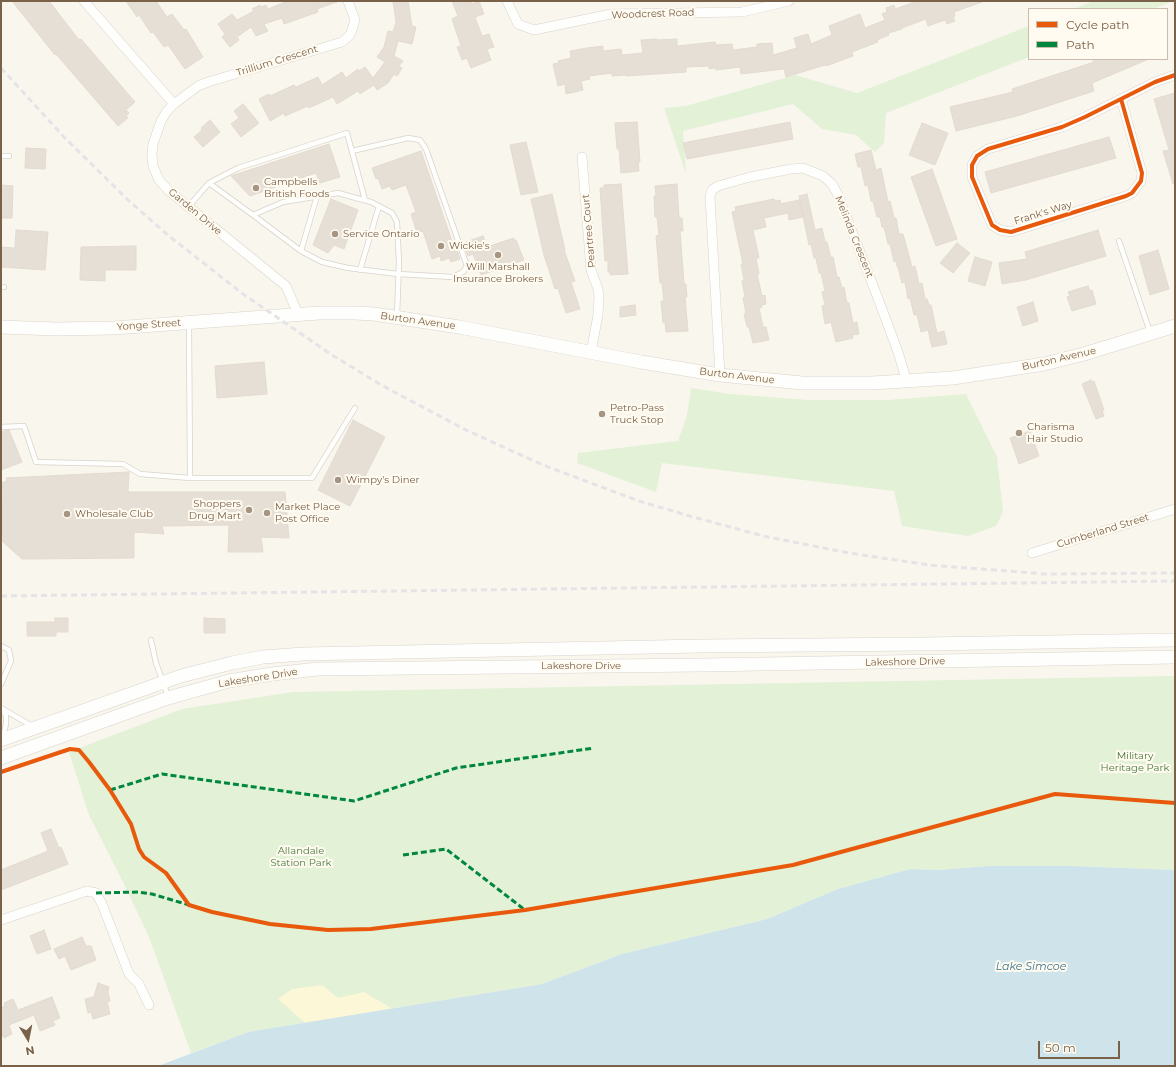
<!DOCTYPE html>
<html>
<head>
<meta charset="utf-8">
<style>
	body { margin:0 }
	#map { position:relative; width:1176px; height:1067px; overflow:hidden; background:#f9f6ee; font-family:Montserrat,sans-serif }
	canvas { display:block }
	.frame { position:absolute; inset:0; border:2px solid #7a614a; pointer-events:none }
	.legend { position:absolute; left:1028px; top:8px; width:140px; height:52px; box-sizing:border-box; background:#fffbf0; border:1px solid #cabdae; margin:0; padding:5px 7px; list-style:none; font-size:12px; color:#7a614a }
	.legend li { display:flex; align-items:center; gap:8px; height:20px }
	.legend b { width:20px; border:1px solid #cabdae }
	.north { position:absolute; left:8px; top:1019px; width:40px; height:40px; -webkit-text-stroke:3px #fffbf0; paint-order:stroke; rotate:170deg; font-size:11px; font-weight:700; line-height:16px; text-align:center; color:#7a614a }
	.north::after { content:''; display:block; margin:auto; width:14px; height:18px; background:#7a614a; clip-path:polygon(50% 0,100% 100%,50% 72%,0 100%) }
	.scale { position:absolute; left:1038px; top:1041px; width:82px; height:18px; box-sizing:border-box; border:2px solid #7a614a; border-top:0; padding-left:5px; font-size:12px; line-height:14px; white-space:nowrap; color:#7a614a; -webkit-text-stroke:3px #fffbf0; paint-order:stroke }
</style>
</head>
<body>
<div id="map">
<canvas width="1176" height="1067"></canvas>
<div class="frame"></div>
<ul class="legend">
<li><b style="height:5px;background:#e8590c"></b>Cycle path</li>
<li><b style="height:5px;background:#00873e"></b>Path</li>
</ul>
<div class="north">N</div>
<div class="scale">50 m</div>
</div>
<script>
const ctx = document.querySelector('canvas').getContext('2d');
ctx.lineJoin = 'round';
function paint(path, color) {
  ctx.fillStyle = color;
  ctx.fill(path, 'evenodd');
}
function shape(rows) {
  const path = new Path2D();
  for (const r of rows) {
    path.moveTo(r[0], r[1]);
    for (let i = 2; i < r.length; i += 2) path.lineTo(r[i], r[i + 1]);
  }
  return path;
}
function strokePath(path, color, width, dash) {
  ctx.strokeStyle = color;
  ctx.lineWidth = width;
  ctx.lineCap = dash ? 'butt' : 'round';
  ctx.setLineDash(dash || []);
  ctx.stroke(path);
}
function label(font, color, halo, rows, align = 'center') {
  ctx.font = font + ' Montserrat,sans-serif';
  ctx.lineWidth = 4;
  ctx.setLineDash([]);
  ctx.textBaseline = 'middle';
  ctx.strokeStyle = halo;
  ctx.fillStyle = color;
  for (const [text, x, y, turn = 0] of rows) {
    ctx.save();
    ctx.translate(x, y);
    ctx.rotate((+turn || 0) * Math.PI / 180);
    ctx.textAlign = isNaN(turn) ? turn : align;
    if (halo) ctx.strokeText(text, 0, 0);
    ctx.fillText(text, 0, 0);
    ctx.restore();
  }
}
paint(shape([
	[1094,1,1173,1,1153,9,1073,9],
	[1029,26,1029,57,886,113,884,143,875,152,856,135,822,129,793,104,683,131,686,174,664,108,686,106,795,75,857,93],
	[691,388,730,394,808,400,888,400,966,394,997,457,1003,512,996,526,968,536,902,526,894,491,662,463,656,492,577,463,578,453,678,441,687,415],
	[1175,676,1175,870,1072,866,988,866,939,870,910,869,838,889,767,919,622,954,542,984,248,1032,191,1053,149,937,124,884,89,815,69,752,182,709,293,692]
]), '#e3f1d7');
paint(shape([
	[322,985,338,998,364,992,401,1014,312,1029,278,999,292,989]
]), '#fcf7d6');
paint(shape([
	[988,866,1072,866,1175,870,1175,1066,158,1066,248,1032,542,984,622,954,767,919,838,889,910,869,939,870]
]), '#cee4ea');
const building = shape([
	[12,1,49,1,79,40,81,39,135,102,126,110,129,113,126,116,128,118,118,126,56,54,55,55,12,1],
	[126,1,156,1,167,17,172,14,184,30,186,29,203,57,185,69,168,45,164,47,153,32,151,33,139,15,137,17,126,1],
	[288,1,337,2,317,9,318,12,284,24,282,18,264,24,268,31,256,36,251,27,237,37,239,40,230,47,222,37,225,34,218,24,232,14,237,20,254,11,252,9,260,5,261,7,266,5,268,9,288,1],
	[393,1,408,1,412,26,416,27,412,44,398,41,394,56,403,61,399,66,402,68,397,76,394,74,388,83,377,90,374,85,360,94,358,91,337,104,333,97,309,108,308,106,285,116,284,113,270,121,259,99,269,94,270,96,294,85,296,87,318,77,322,85,342,72,346,78,358,69,359,71,365,67,373,78,385,62,377,57,384,47,388,31,393,32,396,22,393,1],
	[452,1,471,1,472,4,479,1,484,14,475,17,482,36,489,34,494,47,487,49,491,60,471,68,467,58,462,60,457,47,461,46,452,19,458,16,452,1],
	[917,1,981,1,982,2,954,12,955,16,953,17,955,21,947,24,945,20,928,26,926,19,902,28,902,29,888,33,889,35,877,40,878,42,852,52,853,56,826,66,825,65,786,77,784,69,741,74,740,67,716,70,715,68,709,69,709,66,686,67,686,72,626,76,626,75,612,76,612,73,589,76,590,79,581,81,583,90,566,94,565,84,558,86,553,64,559,63,558,61,571,58,570,51,587,48,603,46,603,51,621,49,622,55,643,53,641,40,657,39,657,40,677,39,677,46,715,42,716,45,732,44,733,50,757,47,757,44,772,43,773,55,797,48,794,38,808,34,811,44,832,35,829,26,860,14,865,28,885,20,882,14,887,12,886,8,894,5,895,9,917,1],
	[1092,59,1149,59,1092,83,1094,91,1017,116,956,131,950,107,1013,92,1012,89,1094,62,1092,59],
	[1175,93,1175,183,1173,184,1163,151,1169,150,1154,99,1175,93],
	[243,104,259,123,241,137,231,124,239,118,234,111,243,104],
	[210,120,220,132,203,147,194,137,202,130,201,128,210,120],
	[637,122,640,162,638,162,639,171,621,173,619,149,617,149,615,123,637,122],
	[790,122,793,139,687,159,683,143,790,122],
	[922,123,948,133,935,165,909,155,922,123],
	[1109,137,1116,158,991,193,985,172,1109,137],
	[526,142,538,192,521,195,510,145,526,142],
	[329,144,340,177,320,183,316,173,250,196,231,176,329,144],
	[26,148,46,149,45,169,25,168,26,148],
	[871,150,876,170,881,168,888,202,890,201,894,218,896,218,899,234,903,234,912,267,915,266,919,284,922,283,925,299,927,299,929,305,931,305,937,333,944,331,947,344,932,347,928,330,921,332,917,315,914,315,910,298,908,299,905,282,902,283,898,267,897,267,896,261,894,262,890,244,888,244,884,227,882,227,880,217,877,217,873,201,871,201,868,185,865,186,861,167,858,167,855,154,871,150],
	[421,151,454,247,456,246,460,259,451,262,449,258,441,261,440,256,432,259,423,231,417,233,411,214,416,212,406,185,392,190,390,186,382,189,378,178,376,179,372,168,421,151],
	[932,169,957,239,936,246,911,177,932,169],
	[621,184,628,274,610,275,610,272,608,272,608,261,605,261,600,188,604,188,604,185,621,184],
	[677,184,679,218,682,218,683,231,680,231,684,284,686,284,687,297,685,297,688,331,666,332,665,322,663,323,661,301,664,301,662,283,660,283,656,236,659,235,657,217,655,217,654,196,656,196,655,186,677,184],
	[1,185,13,186,12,218,1,218,1,185],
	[552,194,565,250,564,250,575,281,571,282,580,309,566,313,558,288,555,289,544,255,531,199,552,194],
	[807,194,815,230,822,228,825,242,827,242,831,258,833,257,837,277,839,277,842,288,844,287,847,303,849,303,853,323,857,322,859,334,852,335,853,338,836,342,831,322,825,324,822,306,825,305,822,292,825,291,821,273,819,273,816,258,814,258,811,244,809,245,799,196,807,194],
	[331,199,358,210,344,249,334,245,328,253,313,245,331,199],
	[774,199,774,201,780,200,781,204,799,200,803,217,789,220,788,213,764,218,766,227,753,230,759,258,756,258,759,274,757,274,762,296,765,295,766,304,761,305,762,307,759,308,763,327,766,327,769,340,753,343,749,327,747,327,744,314,746,314,743,298,745,297,742,281,744,280,741,264,743,264,732,212,736,211,735,207,774,199],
	[16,230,48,232,45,270,1,267,1,247,15,248,16,230],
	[1098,230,1106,256,1026,280,1002,284,999,263,1027,259,1025,252,1098,230],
	[483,236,487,247,514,238,514,240,516,240,524,260,481,275,473,254,468,256,463,243,483,236],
	[957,243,970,253,953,273,940,263,957,243],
	[136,246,136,270,105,270,105,281,80,280,81,247,136,246],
	[1158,250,1169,289,1150,295,1139,256,1158,250],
	[975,257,992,262,985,286,968,281,975,257],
	[1088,286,1090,291,1092,290,1096,304,1072,311,1067,297,1070,296,1068,292,1088,286],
	[1033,302,1038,321,1023,326,1017,307,1033,302],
	[635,305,636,315,620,317,620,307,635,305],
	[264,362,267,394,217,398,215,366,264,362],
	[1091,380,1092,382,1094,381,1104,410,1102,410,1104,416,1096,419,1082,384,1091,380],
	[353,420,385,437,350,506,318,490,353,420],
	[9,430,22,462,1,470,1,432,9,430],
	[1030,431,1039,456,1019,464,1010,438,1030,431],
	[129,472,128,492,285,492,289,538,261,537,263,552,228,552,229,525,162,526,164,534,134,532,134,558,22,559,3,542,1,483,7,481,6,478,129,472],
	[55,618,68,618,68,632,56,632,56,636,27,636,27,622,55,622,55,618],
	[204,618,225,619,225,633,204,633,204,618],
	[51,829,59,848,61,847,68,864,1,890,1,870,48,851,41,833,51,829],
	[44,930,51,949,37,954,30,936,44,930],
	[82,937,86,946,91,946,96,960,71,970,65,956,59,959,54,949,82,937],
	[98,983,109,987,108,992,110,1001,107,1002,110,1014,93,1019,91,1012,88,1013,85,999,94,997,98,983],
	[52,997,60,1018,53,1021,55,1025,40,1031,34,1015,9,1025,12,1034,4,1038,1,1032,1,1008,5,1006,4,1003,13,999,18,1010,52,997]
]);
paint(building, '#e6dfd5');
strokePath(building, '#e3dacf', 1);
const service = shape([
	[1,156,9,156],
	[209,183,238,168,347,133,365,200],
	[188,207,209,183,253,215,283,202,338,193,371,202,392,213,397,222,399,262,397,316],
	[253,215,301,251,322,262,348,268,398,274,453,277,463,272,467,266,426,149,420,140,408,138,352,151],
	[1119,241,1150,332],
	[301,251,317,196],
	[360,270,379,206],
	[1,287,4,287],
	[189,324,190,478],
	[1,427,24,426,36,462,123,464,140,474,190,478,312,478,355,408],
	[151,640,156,663,168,696],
	[1,646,9,650,11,661,1,684],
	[1,708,32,726],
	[2,709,6,716,6,724,3,737]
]);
const minor = shape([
	[84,1,174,104],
	[507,1,518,24,534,30,611,14,742,12,789,1],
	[1121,99,1142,173,1141,181,1132,193,1126,196,1011,232,1000,230,992,225,972,177,972,165,977,156,988,149,1062,127,1085,117,1155,82,1175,75],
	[582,157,591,270,598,289,599,296,598,315,591,352],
	[298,314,286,286,169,191,159,180,153,166,152,154,153,144,161,121,167,111,174,104,198,86,208,82,342,42,350,35,353,27,355,20,348,1],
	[720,375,710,197,712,190,718,186,750,177,791,169,803,168,823,176,832,184,838,195,879,301,898,352,907,382],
	[1032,553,1175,509],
	[1,920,87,891,96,893,102,904,129,974,139,984,149,1005]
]);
const secondary = shape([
	[1,327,56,329,114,328,319,313,355,313,374,314,459,327,641,362,720,375,802,383,872,383,953,378,1044,364,1084,354,1175,326],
	[1,740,181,676,232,663,263,657,303,654,702,646,924,644,1175,640],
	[1,758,168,698,229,681,272,674,318,669,702,665,1175,657]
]);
strokePath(service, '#d8d3cc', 6);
strokePath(minor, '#d8d3cc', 10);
strokePath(secondary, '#d9d3cb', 14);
strokePath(service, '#fefefc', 4.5);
strokePath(minor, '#fefefc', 9);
strokePath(secondary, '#fefefc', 13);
strokePath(shape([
	[1,68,65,138,129,201,169,236,243,294,332,355,383,386,466,430,543,465,639,501,686,515,763,536,849,553,929,565,1045,574,1175,573],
	[1,596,1175,581]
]), '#e6e3e6', 3, [6, 4]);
strokePath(shape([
	[110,790,162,774,354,801,456,768,594,748],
	[403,855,446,849,525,910],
	[96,893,138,892,152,894,189,905]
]), '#00873e', 3, [6, 3]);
strokePath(shape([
	[1121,99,1142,173,1141,181,1132,193,1126,196,1011,232,1000,230,992,225,972,177,972,165,977,156,988,149,1062,127,1085,117,1155,82,1175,75],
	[1,772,70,749,79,750,89,762,110,790,131,824,139,849,144,857,166,873,189,905,212,912,270,924,328,930,371,929,525,910,793,865,1055,794,1175,803]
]), '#e8590c', 4);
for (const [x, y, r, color] of [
	[256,188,4,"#a69583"],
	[335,234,4,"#a69583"],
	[441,246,4,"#a69583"],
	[498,255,4,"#a69583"],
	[602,414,4,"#a69583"],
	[1019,433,4,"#a69583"],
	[338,480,4,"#a69583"],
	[249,510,4,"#a69583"],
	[267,513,4,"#a69583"],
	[67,514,4,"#a69583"]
]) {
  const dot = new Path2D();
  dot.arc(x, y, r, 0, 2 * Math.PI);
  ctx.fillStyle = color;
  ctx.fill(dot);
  strokePath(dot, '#fffbf0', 1.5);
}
label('10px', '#7a614a', '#fffbf0', [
	["Woodcrest Road",653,14,-2],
	["Trillium Crescent",277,61,-17],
	["Garden Drive",195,212,40],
	["Frank's Way",1043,213,-17],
	["Peartree Court",589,231,-95],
	["Melinda Crescent",854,237,68],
	["Burton Avenue",418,321,8],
	["Yonge Street",149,325,-4],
	["Burton Avenue",1059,359,-13],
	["Burton Avenue",737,376,7],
	["Cumberland Street",1103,531,-17],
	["Lakeshore Drive",905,662,-1],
	["Lakeshore Drive",581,666],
	["Lakeshore Drive",258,678,-9]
]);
label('10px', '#7a614a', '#fffbf0', [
	["Campbells",264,182],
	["British Foods",264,194],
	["Service Ontario",343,234],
	["Wickie's",449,246],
	["Will Marshall",498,267,"center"],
	["Insurance Brokers",498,279,"center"],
	["Petro-Pass",610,408],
	["Truck Stop",610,420],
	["Charisma",1027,427],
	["Hair Studio",1027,439],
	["Wimpy's Diner",346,480],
	["Shoppers",241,504,"right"],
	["Drug Mart",241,516,"right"],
	["Market Place",275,507],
	["Post Office",275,519],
	["Wholesale Club",75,514]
], 'left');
label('10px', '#487a3e', '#fffbf0', [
	["Military",1135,756],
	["Heritage Park",1135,768],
	["Allandale",301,851],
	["Station Park",301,863]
]);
label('italic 11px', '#41798f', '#fffbf0', [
	["Lake Simcoe",1031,967]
]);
</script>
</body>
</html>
